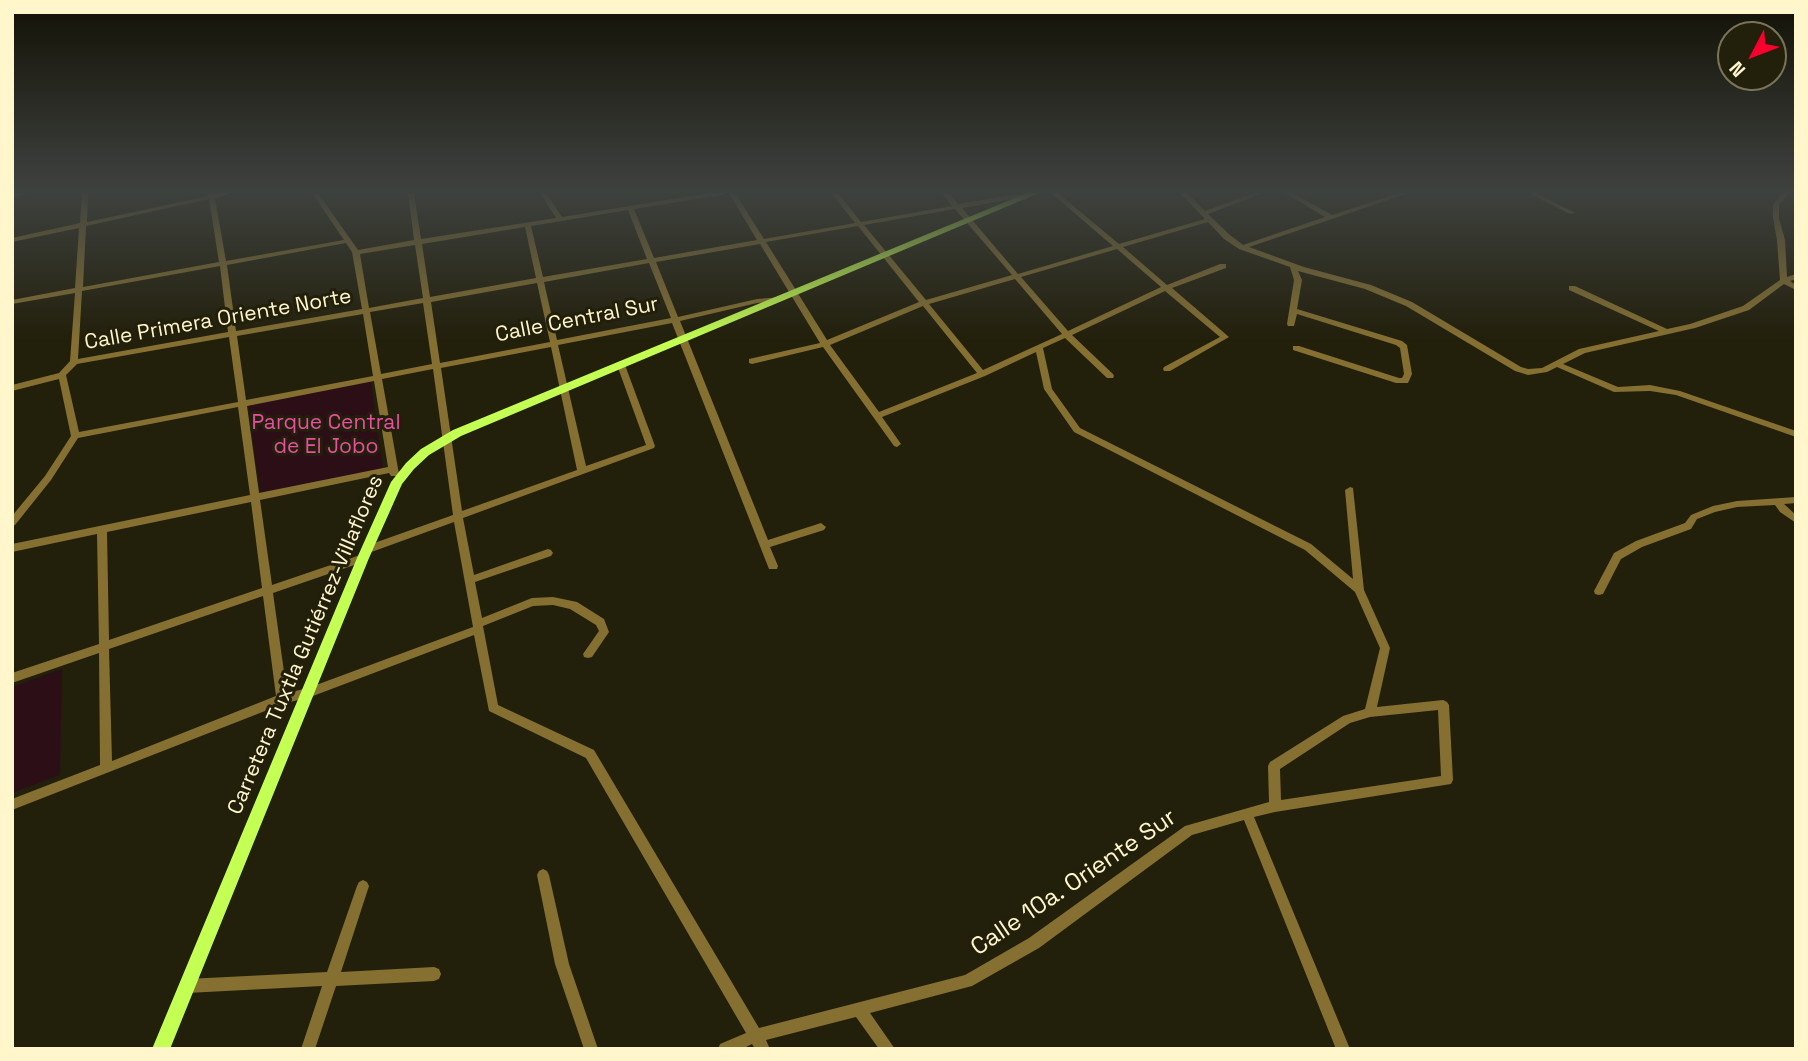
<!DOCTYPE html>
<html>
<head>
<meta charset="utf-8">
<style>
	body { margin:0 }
	#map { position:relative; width:1808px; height:1061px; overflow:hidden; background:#221f0b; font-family:"Space Grotesk",sans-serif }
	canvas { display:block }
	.frame { position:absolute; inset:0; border:14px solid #fff6cc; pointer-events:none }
	.north { position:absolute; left:1717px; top:21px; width:70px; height:70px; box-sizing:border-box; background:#221f0b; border:2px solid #7a7558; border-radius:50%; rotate:228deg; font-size:19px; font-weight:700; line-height:28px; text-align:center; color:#fff6cc }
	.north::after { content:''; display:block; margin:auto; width:24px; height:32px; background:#f7002e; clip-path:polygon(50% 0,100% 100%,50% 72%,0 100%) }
</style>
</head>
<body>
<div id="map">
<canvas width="1808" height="1061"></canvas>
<div class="frame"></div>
<div class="north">N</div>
</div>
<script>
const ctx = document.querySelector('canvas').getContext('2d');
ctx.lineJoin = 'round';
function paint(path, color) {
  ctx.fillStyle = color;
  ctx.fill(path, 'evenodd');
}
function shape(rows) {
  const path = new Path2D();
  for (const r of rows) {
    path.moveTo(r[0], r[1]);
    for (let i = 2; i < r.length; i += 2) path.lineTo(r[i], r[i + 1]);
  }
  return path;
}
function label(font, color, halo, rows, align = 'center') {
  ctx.font = font + ' "Space Grotesk",sans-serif';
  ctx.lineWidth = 6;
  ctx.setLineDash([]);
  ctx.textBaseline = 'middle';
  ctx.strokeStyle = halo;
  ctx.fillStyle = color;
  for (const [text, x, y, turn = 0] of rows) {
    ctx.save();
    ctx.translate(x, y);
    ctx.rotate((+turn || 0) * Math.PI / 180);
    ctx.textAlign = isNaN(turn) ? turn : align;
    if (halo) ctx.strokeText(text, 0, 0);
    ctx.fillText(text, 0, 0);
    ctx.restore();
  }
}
paint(shape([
	[371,382,383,469,260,492,248,405],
	[62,669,60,775,12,793,12,687]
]), '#2c0e17');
paint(shape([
	[12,193,29,193,12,197,12,193],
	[82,193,88,193,87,222,208,196,208,193,232,193,215,198,226,261,344,240,312,193,318,193,358,250,414,240,408,193,414,193,421,239,556,218,540,193,546,193,562,217,709,193,725,193,722,195,634,209,654,258,757,240,729,193,735,193,764,239,855,223,831,193,838,193,861,222,952,206,942,193,949,193,958,204,1018,194,1028,198,1025,200,1018,198,962,208,1018,274,1113,246,1051,193,1058,193,1119,244,1205,219,1180,193,1187,193,1205,211,1254,193,1264,193,1208,214,1230,235,1243,245,1325,217,1285,193,1293,193,1332,215,1399,193,1409,193,1249,247,1304,267,1371,285,1412,302,1521,367,1528,369,1542,368,1579,349,1659,331,1569,290,1569,286,1575,286,1667,329,1690,324,1743,306,1780,280,1777,240,1773,218,1773,205,1782,193,1789,193,1779,205,1779,218,1785,240,1787,277,1796,274,1796,279,1790,281,1796,285,1796,290,1784,284,1749,310,1695,328,1585,353,1563,364,1618,387,1650,385,1680,391,1796,431,1796,437,1676,395,1650,391,1614,392,1557,367,1547,372,1528,375,1515,371,1406,306,1365,289,1298,271,1302,280,1297,309,1402,341,1407,345,1412,374,1408,383,1396,383,1293,350,1293,346,1299,346,1399,378,1402,378,1404,374,1400,348,1396,345,1297,314,1294,326,1288,326,1287,324,1294,280,1290,267,1239,249,1224,239,1208,222,1123,247,1167,285,1220,264,1226,264,1226,268,1172,288,1229,337,1170,371,1164,371,1163,369,1164,367,1220,337,1165,291,1072,335,1113,374,1114,376,1113,378,1107,378,1065,338,1043,348,1052,389,1080,428,1311,544,1353,579,1345,490,1350,487,1353,488,1364,590,1390,648,1377,707,1443,700,1447,702,1449,705,1453,780,1451,784,1275,812,1254,817,1350,1049,1336,1049,1244,820,1192,835,1039,948,972,986,870,1013,895,1049,879,1049,856,1017,766,1040,770,1049,755,1049,752,1044,742,1049,718,1049,720,1044,746,1033,586,758,489,711,474,635,313,696,283,704,12,810,12,799,100,765,99,653,12,683,12,673,99,644,97,534,12,552,12,544,250,495,238,407,78,438,51,480,15,525,12,526,12,516,45,476,71,436,59,379,12,391,12,385,59,373,70,361,75,293,12,304,12,300,75,288,79,228,12,242,12,238,80,223,82,193],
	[209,199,219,262,83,287,86,226,209,199],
	[955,209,1012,275,926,300,864,225,955,209],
	[628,210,647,259,543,277,531,226,628,210],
	[858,226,919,302,827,340,766,242,858,226],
	[525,227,536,278,430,297,422,244,525,227],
	[346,243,352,252,362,309,236,331,227,265,346,243],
	[760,244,820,343,749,359,749,363,752,364,823,347,894,446,897,447,901,444,882,417,985,376,1036,352,1044,389,1074,432,1305,550,1355,592,1380,648,1365,709,1343,716,1270,762,1268,766,1269,802,1185,826,1029,938,965,975,759,1028,594,750,498,705,483,626,533,606,553,605,570,609,596,625,599,631,583,654,584,657,588,658,592,657,609,632,604,619,577,602,553,597,532,598,482,618,475,582,551,556,553,553,551,550,548,549,474,575,463,518,654,448,655,446,625,365,624,363,618,363,617,365,646,445,586,466,558,345,672,323,769,569,777,569,778,566,770,547,824,530,826,527,821,523,768,540,680,321,757,303,781,301,785,299,781,297,757,299,678,317,656,262,760,244],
	[415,245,423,298,369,308,360,254,415,245],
	[1117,249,1161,287,1068,331,1021,277,1117,249],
	[649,263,671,318,557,340,544,282,649,263],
	[220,266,228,332,78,359,82,291,220,266],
	[1015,279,1062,334,983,370,929,304,1015,279],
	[537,283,550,342,440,363,431,302,537,283],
	[423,303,432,364,381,374,370,312,423,303],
	[923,306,977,373,879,412,830,345,923,306],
	[363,314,373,376,246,400,237,336,363,314],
	[229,337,238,402,79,432,66,375,77,364,229,337],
	[551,347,577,470,462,511,441,368,551,347],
	[433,369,453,515,363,547,361,550,363,553,366,554,454,522,473,627,308,688,287,693,273,593,366,561,368,558,366,555,363,554,272,585,260,500,389,473,391,476,397,476,399,474,382,379,433,369],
	[374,381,388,467,259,493,247,406,374,381],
	[251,502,262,588,109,640,107,532,251,502],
	[263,596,276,696,112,761,109,649,263,596],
	[1438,710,1441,776,1281,800,1280,769,1350,723,1370,717,1438,710],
	[1528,193,1536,193,1575,213,1570,214,1528,193],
	[1796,497,1796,503,1784,504,1796,515,1796,523,1780,512,1775,505,1737,507,1715,512,1697,519,1691,529,1642,547,1621,559,1603,594,1599,595,1595,594,1594,591,1614,553,1636,541,1685,523,1691,515,1713,506,1737,501,1796,497],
	[543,869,547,871,549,875,569,964,598,1049,584,1049,555,964,537,875,539,871,543,869],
	[363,880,367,882,369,886,341,972,434,967,439,969,441,974,439,979,434,981,336,986,315,1049,301,1049,322,986,187,993,182,991,180,986,182,981,187,979,327,972,357,886,359,882,363,880]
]), '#857032');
paint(shape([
	[1027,193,1039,193,461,436,429,455,414,469,402,484,369,558,170,1049,152,1049,357,558,391,482,406,463,421,449,453,430,1027,193]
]), '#c4ff53');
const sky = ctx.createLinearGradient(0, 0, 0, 342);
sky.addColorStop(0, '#131106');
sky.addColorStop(0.56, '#3e423f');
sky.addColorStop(1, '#3e423f00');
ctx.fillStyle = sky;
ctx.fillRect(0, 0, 1808, 342);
label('21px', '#fff6cc', '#221f0b', [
	["Calle Primera Oriente Norte",218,320,-10],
	["Calle Central Sur",577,320,-11],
	["Carretera Tuxtla Gutiérrez-Villaflores",306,645,-67]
]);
label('21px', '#e94ea1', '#221f0b', [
	["Parque Central",326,423],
	["de El Jobo",326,447]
]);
label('24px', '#fff6cc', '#221f0b', [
	["Calle 10a. Oriente Sur",1074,883,-34]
]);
</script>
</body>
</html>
